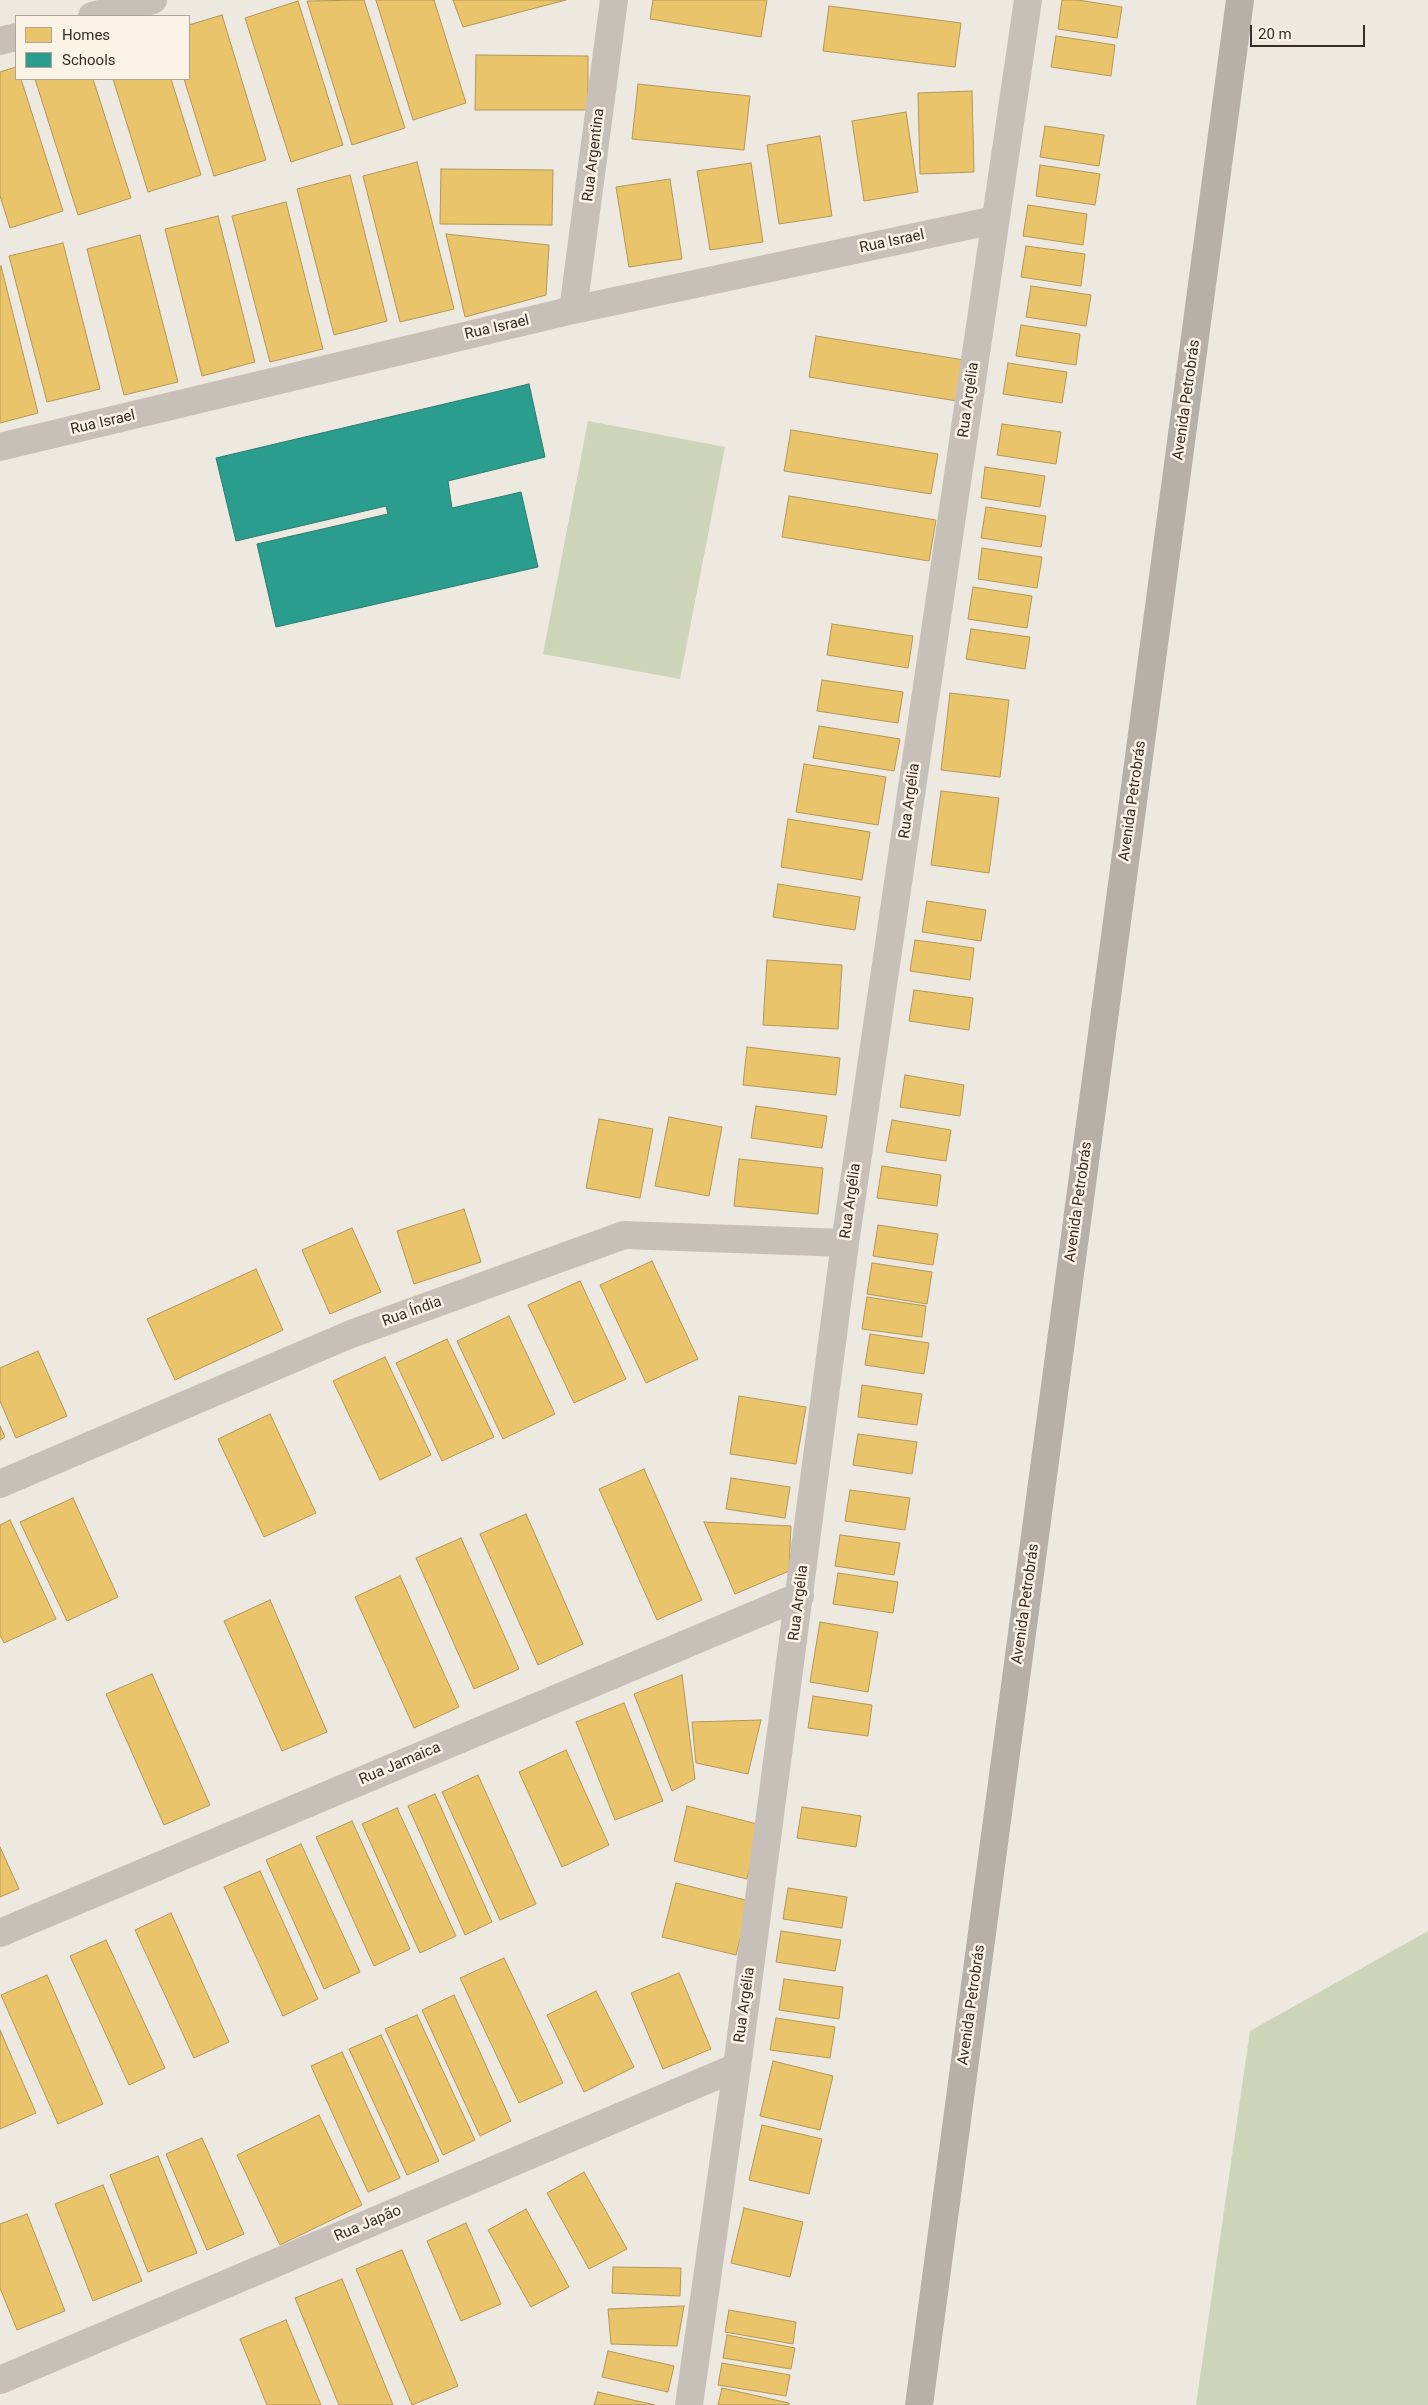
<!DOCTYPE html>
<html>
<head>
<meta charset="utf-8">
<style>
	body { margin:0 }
	#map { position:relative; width:1428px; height:2405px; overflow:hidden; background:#ede8e0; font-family:Roboto,sans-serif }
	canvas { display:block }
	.legend { position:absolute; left:15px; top:15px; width:175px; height:65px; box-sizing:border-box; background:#fbf3e6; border:1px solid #ada49a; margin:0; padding:6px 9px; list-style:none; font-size:15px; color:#372d27 }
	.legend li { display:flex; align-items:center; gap:10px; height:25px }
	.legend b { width:25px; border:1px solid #ada49a }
	.scale { position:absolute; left:1250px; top:25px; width:115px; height:22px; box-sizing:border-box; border:2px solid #372d27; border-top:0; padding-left:6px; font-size:15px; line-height:18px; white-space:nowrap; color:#372d27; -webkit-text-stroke:4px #fbf3e6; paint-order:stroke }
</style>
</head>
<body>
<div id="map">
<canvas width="1428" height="2405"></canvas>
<ul class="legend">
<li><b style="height:14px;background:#e9c46a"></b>Homes</li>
<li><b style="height:14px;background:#2a9d8f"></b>Schools</li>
</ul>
<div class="scale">20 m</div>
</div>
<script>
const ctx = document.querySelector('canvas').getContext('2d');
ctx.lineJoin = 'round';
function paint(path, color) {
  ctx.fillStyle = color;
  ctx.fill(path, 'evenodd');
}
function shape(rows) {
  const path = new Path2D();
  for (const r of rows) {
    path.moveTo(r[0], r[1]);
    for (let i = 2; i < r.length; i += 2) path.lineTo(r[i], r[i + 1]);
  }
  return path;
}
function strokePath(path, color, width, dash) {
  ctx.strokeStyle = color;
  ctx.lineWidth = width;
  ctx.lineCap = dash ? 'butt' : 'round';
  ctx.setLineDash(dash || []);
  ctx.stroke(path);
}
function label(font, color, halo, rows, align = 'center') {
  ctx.font = font + ' Roboto,sans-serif';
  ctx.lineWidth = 5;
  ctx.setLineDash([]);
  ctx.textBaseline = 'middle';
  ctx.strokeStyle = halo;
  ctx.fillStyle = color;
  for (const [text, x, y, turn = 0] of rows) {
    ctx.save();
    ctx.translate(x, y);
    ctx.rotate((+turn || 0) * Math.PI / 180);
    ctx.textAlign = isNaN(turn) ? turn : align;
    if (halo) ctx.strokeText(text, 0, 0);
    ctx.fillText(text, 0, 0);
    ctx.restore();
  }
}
paint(shape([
	[588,421,725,447,680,679,543,654],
	[1428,1931,1428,2405,1196,2405,1250,2031]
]), '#cdd4b8');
const homes = shape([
	[364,0,405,128,352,145,307,1,364,0],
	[376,0,434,0,466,103,413,120,376,0],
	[453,0,566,0,463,27,453,0],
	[653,0,767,0,761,37,650,19,653,0],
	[1062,0,1078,0,1122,7,1117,38,1058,29,1062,0],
	[298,1,343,145,291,162,245,18,298,1],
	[829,6,961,23,955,67,823,51,829,6],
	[222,15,266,160,214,176,184,79,189,79,189,25,222,15],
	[1056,36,1115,45,1111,76,1051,67,1056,36],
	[476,55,588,56,588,110,475,110,476,55],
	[16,67,16,79,21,79,63,211,10,228,0,196,0,72,16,67],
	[35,79,93,79,131,198,78,215,35,79],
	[113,79,171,79,201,175,148,192,113,79],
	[638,84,750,96,744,150,632,139,638,84],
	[972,91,974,172,920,174,918,93,972,91],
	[906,112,918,192,864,201,852,121,906,112],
	[1045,126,1104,135,1099,166,1040,157,1045,126],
	[820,136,832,216,779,224,767,145,820,136],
	[417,162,454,309,400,322,363,176,417,162],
	[751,163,763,242,710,250,697,171,751,163],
	[1040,165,1100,174,1095,205,1036,196,1040,165],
	[441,169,553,170,552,225,440,224,441,169],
	[350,175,387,321,334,335,297,189,350,175],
	[670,179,682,259,629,267,616,187,670,179],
	[286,202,323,349,270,362,232,216,286,202],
	[1028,205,1087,214,1083,245,1023,236,1028,205],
	[218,216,255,362,202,376,165,229,218,216],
	[446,234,549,245,546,295,465,317,446,234],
	[140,235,178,382,124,395,87,249,140,235],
	[63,243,100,389,47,402,9,256,63,243],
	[1026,246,1085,254,1081,286,1021,277,1026,246],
	[1,266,38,413,0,423,0,267,1,266],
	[1031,286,1091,295,1086,326,1026,317,1031,286],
	[1021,325,1080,334,1076,365,1016,356,1021,325],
	[816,336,964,360,957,401,809,377,816,336],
	[1008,363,1067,372,1062,403,1003,394,1008,363],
	[1002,424,1061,432,1056,464,997,455,1002,424],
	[791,430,938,454,931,494,784,471,791,430],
	[985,467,1045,476,1040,507,981,498,985,467],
	[789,496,936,520,929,561,782,537,789,496],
	[986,507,1046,516,1041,547,981,538,986,507],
	[982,548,1042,557,1037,588,978,579,982,548],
	[973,587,1032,596,1027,628,968,619,973,587],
	[832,624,913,636,908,668,827,655,832,624],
	[971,629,1030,637,1025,669,966,659,971,629],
	[822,680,903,692,898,723,817,711,822,680],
	[950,693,1009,700,1000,777,941,770,950,693],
	[819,726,900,739,894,771,813,758,819,726],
	[804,764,886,777,878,825,796,812,804,764],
	[941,791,999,798,989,873,931,865,941,791],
	[788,819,870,832,862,880,781,867,788,819],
	[778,884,860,897,855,930,773,917,778,884],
	[927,901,986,910,981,941,922,932,927,901],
	[915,940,974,948,970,980,910,971,915,940],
	[767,960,842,965,838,1029,763,1025,767,960],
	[914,990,973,998,969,1030,909,1021,914,990],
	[747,1047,840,1058,836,1095,743,1085,747,1047],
	[905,1075,964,1085,960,1116,900,1107,905,1075],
	[756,1106,827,1116,822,1148,751,1138,756,1106],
	[669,1117,722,1127,709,1196,655,1186,669,1117],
	[599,1119,653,1129,640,1198,586,1188,599,1119],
	[892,1120,951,1130,946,1161,886,1152,892,1120],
	[739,1159,823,1168,818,1214,734,1206,739,1159],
	[882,1166,941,1175,937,1206,877,1198,882,1166],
	[464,1209,481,1262,414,1284,397,1231,464,1209],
	[878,1225,938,1234,933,1265,873,1256,878,1225],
	[352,1228,381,1292,330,1314,302,1250,352,1228],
	[652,1261,698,1359,646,1383,600,1285,652,1261],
	[872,1263,932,1272,927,1304,867,1294,872,1263],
	[256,1269,283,1330,175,1380,147,1319,256,1269],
	[580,1281,626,1379,574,1403,528,1305,580,1281],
	[867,1297,926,1306,922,1337,862,1329,867,1297],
	[509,1316,555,1414,503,1439,457,1341,509,1316],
	[870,1334,929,1343,924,1374,865,1365,870,1334],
	[447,1339,494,1437,442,1461,396,1363,447,1339],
	[38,1351,67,1416,16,1438,0,1401,0,1368,38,1351],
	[385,1357,431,1455,380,1480,333,1381,385,1357],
	[862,1385,922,1394,917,1425,858,1417,862,1385],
	[739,1396,806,1407,796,1464,730,1454,739,1396],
	[270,1414,316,1513,264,1537,218,1439,270,1414],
	[0,1426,5,1437,0,1440,0,1426],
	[858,1434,917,1442,912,1474,853,1465,858,1434],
	[644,1469,702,1600,657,1620,599,1489,644,1469],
	[731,1478,790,1487,785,1518,726,1509,731,1478],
	[850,1490,910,1498,905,1530,845,1521,850,1490],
	[73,1498,118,1597,67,1621,20,1522,73,1498],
	[526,1514,583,1644,538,1665,480,1534,526,1514],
	[10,1520,56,1619,4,1643,0,1635,0,1525,10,1520],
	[704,1522,791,1526,789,1571,735,1594,704,1522],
	[840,1535,900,1543,894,1575,835,1566,840,1535],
	[461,1538,519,1669,474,1689,416,1558,461,1538],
	[838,1573,898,1582,893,1613,833,1604,838,1573],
	[400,1576,459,1707,414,1728,355,1597,400,1576],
	[270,1600,327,1732,282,1751,224,1621,270,1600],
	[820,1622,878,1632,868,1692,810,1682,820,1622],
	[152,1674,210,1805,164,1825,106,1694,152,1674],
	[682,1675,695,1779,672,1791,634,1694,682,1675],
	[813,1696,872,1705,868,1736,808,1728,813,1696],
	[624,1703,663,1801,615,1820,576,1722,624,1703],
	[761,1720,748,1774,696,1763,692,1722,761,1720],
	[566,1750,609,1845,562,1867,519,1772,566,1750],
	[478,1775,536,1904,500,1920,442,1792,478,1775],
	[435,1794,492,1922,465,1935,408,1806,435,1794],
	[687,1806,761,1825,747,1879,674,1861,687,1806],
	[802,1807,861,1816,856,1847,797,1838,802,1807],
	[397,1808,456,1936,420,1953,362,1824,397,1808],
	[352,1821,410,1949,374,1966,316,1837,352,1821],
	[301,1844,360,1972,324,1989,266,1860,301,1844],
	[0,1847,19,1889,0,1897,0,1847],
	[260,1871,318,1999,283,2016,224,1887,260,1871],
	[676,1883,750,1901,736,1955,662,1937,676,1883],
	[788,1888,847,1897,842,1928,783,1919,788,1888],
	[171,1913,229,2042,194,2058,135,1930,171,1913],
	[781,1931,841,1940,835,1971,776,1962,781,1931],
	[106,1940,165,2068,129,2085,70,1956,106,1940],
	[504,1958,563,2083,519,2103,460,1978,504,1958],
	[679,1973,711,2049,663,2069,631,1993,679,1973],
	[47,1975,103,2104,58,2124,1,1995,47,1975],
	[784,1979,843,1987,839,2019,779,2010,784,1979],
	[596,1991,634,2067,584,2092,547,2015,596,1991],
	[454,1995,511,2121,480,2136,422,2010,454,1995],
	[417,2015,475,2140,443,2155,385,2029,417,2015],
	[776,2018,835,2027,830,2058,770,2050,776,2018],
	[0,2030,36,2113,0,2129,0,2030],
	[381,2035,439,2161,407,2175,349,2049,381,2035],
	[342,2052,400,2178,368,2192,311,2066,342,2052],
	[773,2061,833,2076,820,2130,760,2116,773,2061],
	[319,2115,362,2205,280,2245,237,2155,319,2115],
	[762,2125,822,2139,809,2194,749,2180,762,2125],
	[202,2138,244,2234,207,2250,166,2154,202,2138],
	[158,2156,197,2253,148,2272,110,2175,158,2156],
	[584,2172,627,2249,589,2269,547,2193,584,2172],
	[103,2185,142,2281,93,2301,55,2204,103,2185],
	[744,2208,803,2222,790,2277,731,2263,744,2208],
	[526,2209,569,2287,531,2307,488,2230,526,2209],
	[27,2214,65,2311,17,2330,0,2288,0,2224,27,2214],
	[466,2223,501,2304,461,2321,427,2241,466,2223],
	[402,2250,458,2386,412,2405,356,2269,402,2250],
	[613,2267,681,2268,680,2296,612,2293,613,2267],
	[342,2279,393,2405,339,2405,295,2298,342,2279],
	[684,2306,677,2346,611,2344,608,2309,684,2306],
	[729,2310,796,2322,793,2344,725,2332,729,2310],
	[286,2320,321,2405,267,2405,240,2339,286,2320],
	[727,2335,795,2348,791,2369,723,2358,727,2335],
	[608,2351,674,2366,668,2392,602,2377,608,2351],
	[722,2363,790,2375,786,2396,718,2385,722,2363],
	[722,2388,789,2403,789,2405,718,2405,722,2388],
	[598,2392,655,2405,594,2405,598,2392]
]);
paint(homes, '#e9c46a');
strokePath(homes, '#b49756', 1);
const schools = shape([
	[529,384,545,457,448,481,452,508,521,492,538,567,276,627,257,544,388,514,386,506,236,541,216,458,529,384]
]);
paint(schools, '#2a9d8f');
strokePath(schools, '#2e7b70', 1);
strokePath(shape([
	[92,16,153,0],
	[0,41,16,37],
	[573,310,614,0],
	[0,447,573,310,995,220],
	[0,1484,351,1334,624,1235,845,1243],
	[0,1933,800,1596],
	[0,2380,737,2067],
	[689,2405,737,2067,845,1243,1028,0]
]), '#c6c0b9', 28);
strokePath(shape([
	[919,2405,1240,0]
]), '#b7b0a9', 28);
label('15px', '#372d27', '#fbf3e6', [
	["Rua Argentina",594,155,-83],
	["Rua Israel",892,242,-12],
	["Rua Israel",497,328,-13],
	["Rua Argélia",969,400,-82],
	["Avenida Petrobrás",1187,400,-82],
	["Rua Israel",103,423,-13],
	["Rua Argélia",910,801,-82],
	["Avenida Petrobrás",1133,801,-82],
	["Rua Argélia",851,1201,-82],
	["Avenida Petrobrás",1079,1202,-82],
	["Rua Índia",412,1312,-20],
	["Rua Argélia",799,1603,-83],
	["Avenida Petrobrás",1026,1604,-82],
	["Rua Jamaica",400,1764,-23],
	["Rua Argélia",745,2005,-82],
	["Avenida Petrobrás",972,2005,-82],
	["Rua Japão",368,2224,-23]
]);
</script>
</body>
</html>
